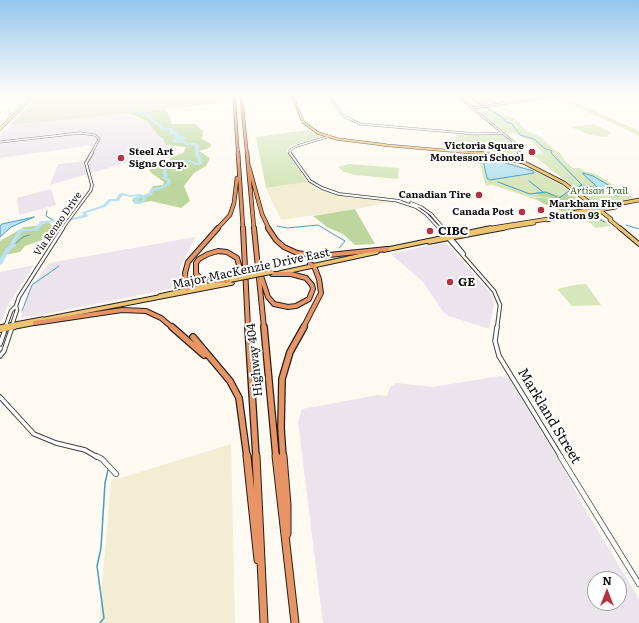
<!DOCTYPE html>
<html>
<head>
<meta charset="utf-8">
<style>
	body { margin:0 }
	#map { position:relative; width:639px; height:623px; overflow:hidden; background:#fefaf1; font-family:Literata,serif }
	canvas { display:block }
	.north { position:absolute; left:587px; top:571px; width:40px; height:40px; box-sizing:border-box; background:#fff; border:1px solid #9f9f9f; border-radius:50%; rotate:0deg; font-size:11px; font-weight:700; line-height:16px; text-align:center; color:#0f0f0f }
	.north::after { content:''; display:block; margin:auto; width:14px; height:18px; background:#b53144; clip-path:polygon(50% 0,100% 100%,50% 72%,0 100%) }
</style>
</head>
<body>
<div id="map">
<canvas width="639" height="623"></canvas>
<div class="north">N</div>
</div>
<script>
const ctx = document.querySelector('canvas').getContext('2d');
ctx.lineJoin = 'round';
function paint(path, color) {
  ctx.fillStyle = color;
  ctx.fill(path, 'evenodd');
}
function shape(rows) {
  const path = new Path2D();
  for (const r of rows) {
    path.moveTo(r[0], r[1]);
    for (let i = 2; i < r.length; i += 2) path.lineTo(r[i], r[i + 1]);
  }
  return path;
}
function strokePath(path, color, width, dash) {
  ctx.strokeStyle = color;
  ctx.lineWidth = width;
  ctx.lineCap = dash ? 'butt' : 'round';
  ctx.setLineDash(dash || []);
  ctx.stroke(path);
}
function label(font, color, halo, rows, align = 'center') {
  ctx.font = font + ' Literata,serif';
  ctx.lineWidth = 4;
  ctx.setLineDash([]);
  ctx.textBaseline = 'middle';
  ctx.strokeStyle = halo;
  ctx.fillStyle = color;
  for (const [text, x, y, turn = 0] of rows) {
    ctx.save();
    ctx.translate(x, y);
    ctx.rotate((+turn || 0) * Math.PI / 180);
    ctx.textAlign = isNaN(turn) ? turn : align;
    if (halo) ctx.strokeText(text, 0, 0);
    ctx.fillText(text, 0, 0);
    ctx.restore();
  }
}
paint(shape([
	[125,114,147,121,168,146,164,152,50,185,58,164,85,161,94,145,0,158,0,136,11,125],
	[51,189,56,205,19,215,17,198],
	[195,237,180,268,181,281,178,287,36,316,21,317,29,290,49,263],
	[439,243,446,243,487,289,492,296,494,305,489,329,449,316,444,313,423,282,391,254],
	[34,265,9,303,2,320,0,321,0,272],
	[500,376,507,377,511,382,567,474,582,504,639,599,639,623,323,623,298,422,302,409,378,395,387,396,390,387,396,383,433,387],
	[595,579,619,579,619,603,595,603]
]), '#ebe4ec');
paint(shape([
	[307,182,320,190,344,197,391,202,355,209,281,220,266,188],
	[231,444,235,623,99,623,111,481]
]), '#f2edd3');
paint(shape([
	[459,95,503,95,514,100,473,106],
	[552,95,560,95,639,131,639,136],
	[488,107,501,114,509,116,519,122,524,129,541,137,551,147,560,153,565,161,573,168,580,168,586,172,594,173,634,198,599,205,594,203,533,155,543,153,533,143,534,142,513,133,506,133,477,108],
	[594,124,612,133,609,134,607,137,590,135,571,127],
	[307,130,321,137,289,146,287,151,307,182,266,188,256,137],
	[456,133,476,135,502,134,513,143,516,147,516,152,513,158,488,152,454,148],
	[477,154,500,159,533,170,563,186,589,207,560,212,556,208,526,196,492,185,486,186],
	[349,164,399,168,398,179,355,175,344,172,338,167],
	[588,214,597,214,611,226,596,228,582,217],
	[586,284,601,305,572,306,557,289,574,285]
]), '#d7e6bd');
paint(shape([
	[165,109,169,115,172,124,195,124,203,131,202,139,211,144,211,146,209,148,199,151,210,158,206,166,194,173,184,186,190,201,181,208,151,201,137,204,132,201,134,198,144,196,149,193,153,186,163,185,164,182,150,172,149,168,152,165,169,160,172,157,183,153,186,147,166,145,163,139,158,135,147,121,128,113],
	[537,192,546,192,560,196,570,193,580,203,580,205,578,210,565,212,544,204,536,198,554,199,553,198,541,196,535,193],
	[355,209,375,244,355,245,343,234,327,227,313,216],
	[49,222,53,228,48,238,25,246,20,252,5,255,0,262,0,241,24,227,35,226]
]), '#bcd69d');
paint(shape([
	[39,95,225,95,226,102,125,114,11,125]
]), '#d9dfc3');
const water = shape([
	[483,160,502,162,533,171,534,173,490,180,487,178,483,160],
	[583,173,593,176,622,193,623,195,618,196,601,192,594,184,583,174,583,173],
	[34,217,11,227,0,237,0,226,2,224,34,217]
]);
paint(water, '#bae2f2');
strokePath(water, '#469ec3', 1);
strokePath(shape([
	[462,95,471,98,482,105],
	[486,107,503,118,506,122,512,124,520,135,534,139,544,148,552,151,551,153,582,185,577,188],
	[529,181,543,192],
	[498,182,530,194,546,192,557,197],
	[580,185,597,188],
	[559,198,569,191],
	[47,211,46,216,53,220],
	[592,216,605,222],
	[626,225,639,229],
	[277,226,287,228,318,225,345,241,339,248],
	[14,245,23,237,29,235],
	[22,311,32,285,59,266]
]), '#469ec3', 1);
strokePath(shape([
	[100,623,104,618,97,566,101,548,105,483,108,470]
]), '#469ec3', 1.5);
paint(shape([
	[148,95,151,95,142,99,147,99,147,101,133,106,133,109,138,110,138,112,148,113,157,122,163,126,164,128,173,128,173,131,175,130,178,133,177,135,186,137,183,140,176,140,176,141,184,140,187,143,196,143,199,146,199,154,203,163,202,164,195,165,190,162,183,163,182,166,176,167,173,165,175,162,174,163,172,166,170,167,168,167,167,164,164,165,167,170,166,172,168,175,166,178,170,179,171,183,165,188,153,191,152,195,145,197,147,200,141,204,135,204,133,203,135,200,133,199,134,198,138,196,130,197,123,195,122,196,119,201,111,201,105,207,86,213,88,216,87,217,69,221,44,223,37,231,23,231,15,243,16,245,16,246,10,250,2,264,0,265,0,259,6,248,11,245,10,243,20,229,34,229,41,221,43,221,69,219,83,215,82,213,83,212,103,205,109,199,116,199,119,194,122,193,130,195,141,194,143,195,149,193,150,189,163,186,167,183,167,181,162,178,164,175,162,172,163,170,160,165,163,163,170,162,175,160,179,162,177,165,179,164,181,161,182,161,191,160,196,163,199,162,195,154,195,146,194,145,185,145,183,142,173,143,174,138,182,138,174,137,174,135,168,136,170,130,161,130,160,127,155,124,146,115,133,113,133,111,134,111,131,110,130,105,143,100,138,99,148,95],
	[142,197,143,200,138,202,139,200,138,199,142,197]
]), '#bae2f2');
const tertiaryFar4 = shape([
	[329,95,343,116,360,124,476,134,503,133],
	[457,95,516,144,519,154],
	[473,108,561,95],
	[0,142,80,133,95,135,99,139,91,154],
	[290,154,290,150,297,146,330,136]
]);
const tertiaryFar3 = shape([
	[290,153,310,181,322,188,339,194,400,201],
	[515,161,519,155,519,153],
	[398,201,416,207,426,214,440,229],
	[411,203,421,207,431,214,444,229],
	[62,229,91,190,92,185,86,163,92,153]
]);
const tertiaryFar2 = shape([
	[439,228,494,291,500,305,497,328],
	[443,228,464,254],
	[5,328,11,311,16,306],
	[11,328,17,310,16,306,19,297,63,228]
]);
const tertiaryFar1 = shape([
	[497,327,495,341,499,356,561,457],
	[0,344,6,327],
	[0,356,4,351,12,327],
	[0,397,34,434,56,443,85,450,97,457]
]);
const tertiary = shape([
	[96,456,102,459,116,474],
	[560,456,639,584]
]);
const secondary = shape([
	[0,129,34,95]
]);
const primaryFar3 = shape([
	[292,95,303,122,318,133,337,139,386,145],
	[383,145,487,154]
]);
const primaryFar2 = shape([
	[479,153,523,162,564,183,611,219,611,221],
	[584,213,616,207],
	[547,220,576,212,639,200],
	[610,220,621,229],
	[485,229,548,219],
	[498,229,534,223]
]);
const primaryFar1 = shape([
	[620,228,639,244],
	[429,242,504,228],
	[384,250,490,228],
	[280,273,377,252],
	[160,296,223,282],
	[0,327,43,319],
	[9,328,35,323,46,319,232,283]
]);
const primary = shape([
	[0,330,14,327]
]);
const motorwayFar4 = shape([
	[234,95,238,154],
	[241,95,247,154]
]);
const motorwayFar3 = shape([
	[238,153,243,229],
	[247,153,254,229],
	[249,167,262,214,269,229],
	[217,229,230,215,234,203,237,178]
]);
const motorwayFar2 = shape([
	[243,228,248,328],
	[254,228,264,328],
	[268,228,276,240,284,247,297,253,319,256,387,249],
	[260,273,268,297,274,304,288,307,296,306,309,299,313,289,312,285,306,278,291,274,272,274],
	[231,280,213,281,202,279,196,274,196,263,199,259,208,254,218,251,227,252,237,258,242,276],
	[187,289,185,273,188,262,218,228],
	[35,323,122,310,146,311,161,318,173,328],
	[303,328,321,293,319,279,314,266,310,264]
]);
const motorwayFar1 = shape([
	[172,327,204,355],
	[248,327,256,457],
	[264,327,276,457],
	[193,337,230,381,239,398,247,457],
	[283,457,281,428,282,379,290,352,304,327]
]);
const motorway = shape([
	[247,456,258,560],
	[256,456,264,623],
	[276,456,295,623],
	[283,456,287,505,287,534]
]);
strokePath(tertiaryFar4, '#424242', 2.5);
strokePath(tertiaryFar3, '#424242', 3.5);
strokePath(tertiaryFar2, '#424242', 4.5);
strokePath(tertiaryFar1, '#424242', 5.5);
strokePath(tertiary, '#424242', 6);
strokePath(secondary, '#313131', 3);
strokePath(primaryFar3, '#202020', 3);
strokePath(primaryFar2, '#202020', 4.5);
strokePath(primaryFar1, '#202020', 5.5);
strokePath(primary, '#202020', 6);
strokePath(motorwayFar4, '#202020', 3.5);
strokePath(motorwayFar3, '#202020', 4.5);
strokePath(motorwayFar2, '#202020', 6);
strokePath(motorwayFar1, '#202020', 8);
strokePath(motorway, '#202020', 9);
strokePath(tertiaryFar4, '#fff', 1.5);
strokePath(tertiaryFar3, '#fff', 2);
strokePath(tertiaryFar2, '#fff', 2.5);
strokePath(tertiaryFar1, '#fff', 3.5);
strokePath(tertiary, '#fff', 4.5);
strokePath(secondary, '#f9eab1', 2);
strokePath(primaryFar3, '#eec371', 2);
strokePath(primaryFar2, '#eec371', 3);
strokePath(primaryFar1, '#eec371', 3.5);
strokePath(primary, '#eec371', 4.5);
strokePath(motorwayFar4, '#e99464', 2.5);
strokePath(motorwayFar3, '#e99464', 3);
strokePath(motorwayFar2, '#e99464', 4);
strokePath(motorwayFar1, '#e99464', 5.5);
strokePath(motorway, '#e99464', 7);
const primaryBridge = shape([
	[231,280,272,272]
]);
strokePath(primaryBridge, '#202020', 5.5, []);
strokePath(primaryBridge, '#eec371', 3.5);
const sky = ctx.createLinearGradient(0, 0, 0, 182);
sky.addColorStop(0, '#95c6ec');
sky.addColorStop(0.52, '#fffdf9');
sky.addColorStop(1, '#fffdf900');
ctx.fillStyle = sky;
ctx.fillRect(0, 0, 639, 182);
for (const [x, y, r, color] of [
	[532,152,4,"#b53144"],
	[121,158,4,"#b53144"],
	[479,195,4,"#b53144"],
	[541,210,4,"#b53144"],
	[522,212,4,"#b53144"],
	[430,231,4,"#b53144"],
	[450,282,4,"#b53144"]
]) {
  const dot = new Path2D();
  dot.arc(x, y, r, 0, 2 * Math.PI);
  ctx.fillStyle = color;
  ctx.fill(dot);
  strokePath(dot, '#fff', 1.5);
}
label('bold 10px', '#0f0f0f', '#fff', [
	["Victoria Square",524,146],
	["Montessori School",524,158],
	["Steel Art",129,152,"left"],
	["Signs Corp.",129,164,"left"],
	["Canadian Tire",471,195],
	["Markham Fire",549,204,"left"],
	["Station 93",549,216,"left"],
	["Canada Post",514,212]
], 'right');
label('italic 10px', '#376223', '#fff', [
	["Artisan Trail",599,191]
]);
label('10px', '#0f0f0f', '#fff', [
	["Via Renzo Drive",58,224,-55]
]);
label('bold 12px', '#0f0f0f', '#fff', [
	["CIBC",438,231],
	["GE",458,282]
], 'left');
label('12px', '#0f0f0f', '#fff', [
	["Major MacKenzie Drive East",251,269,-12],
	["Highway 404",255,360,-96]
]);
label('14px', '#0f0f0f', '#fff', [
	["Markland Street",549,416,59]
]);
</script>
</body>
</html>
